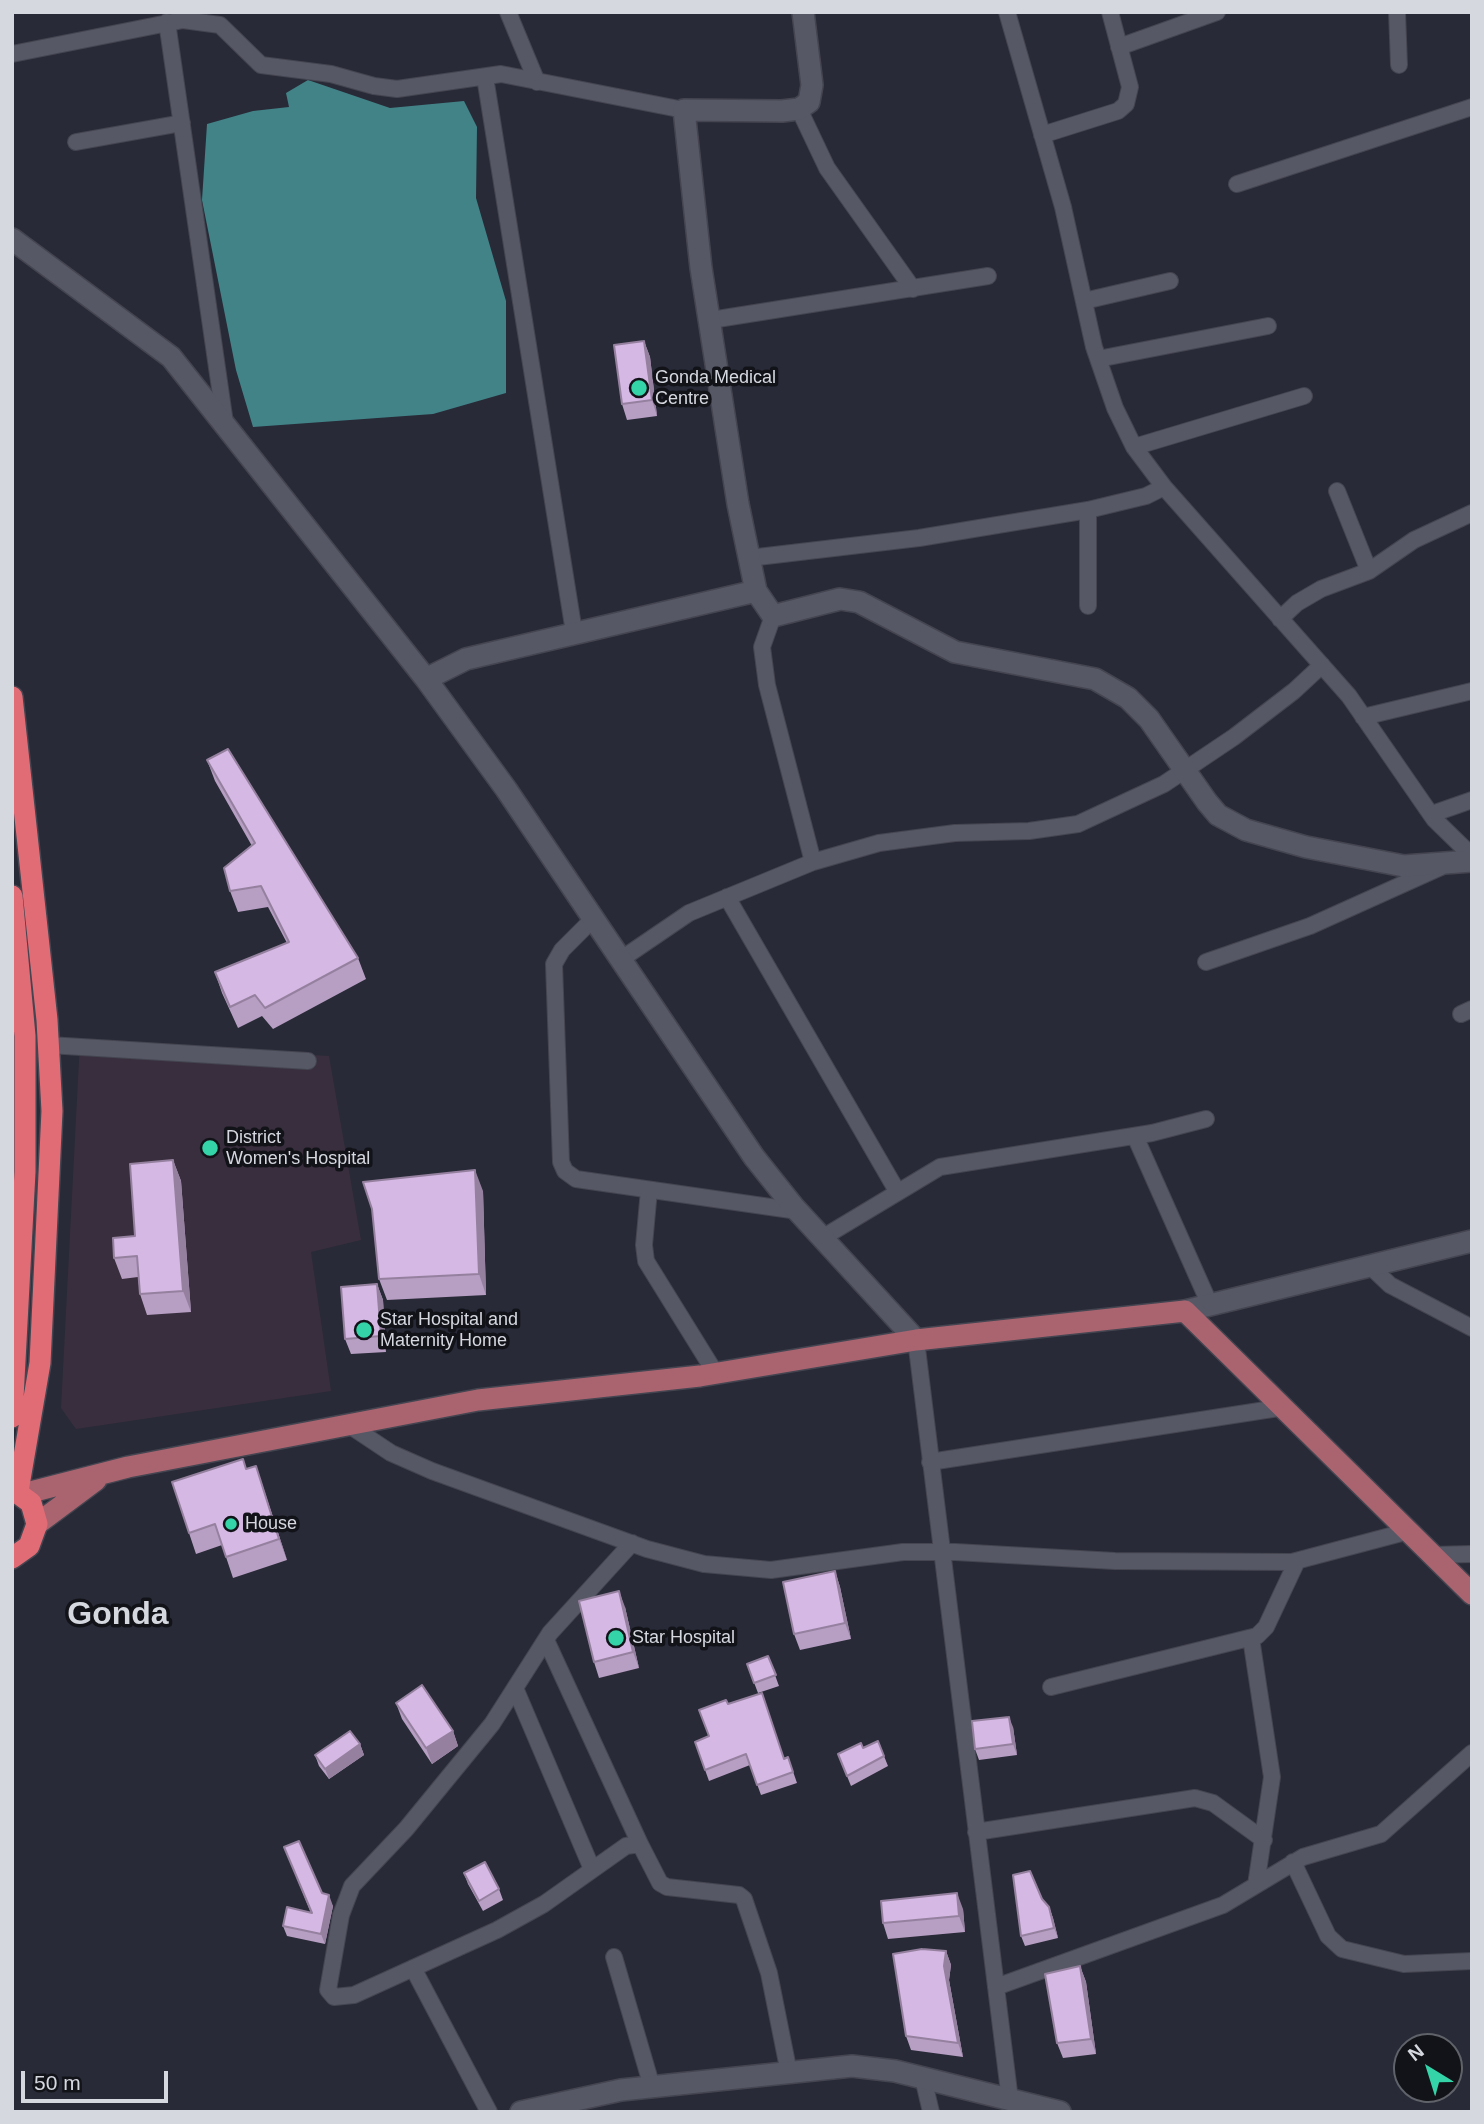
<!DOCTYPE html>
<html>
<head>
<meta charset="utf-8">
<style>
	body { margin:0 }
	#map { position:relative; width:1484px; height:2124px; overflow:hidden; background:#282a37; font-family:Helvetica,sans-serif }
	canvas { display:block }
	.frame { position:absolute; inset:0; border:14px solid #d6d8e0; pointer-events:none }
	.north { position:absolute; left:1393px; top:2033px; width:70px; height:70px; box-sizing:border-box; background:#121319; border:2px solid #606269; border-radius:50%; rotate:322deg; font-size:19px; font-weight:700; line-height:28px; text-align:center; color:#d6d8e0 }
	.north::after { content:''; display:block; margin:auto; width:24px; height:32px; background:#34d4a8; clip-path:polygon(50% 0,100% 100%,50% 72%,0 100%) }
	.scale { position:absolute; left:21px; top:2071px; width:147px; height:32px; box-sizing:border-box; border:4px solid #d6d8e0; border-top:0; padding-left:9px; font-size:21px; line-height:24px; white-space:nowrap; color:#d6d8e0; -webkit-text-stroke:5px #121319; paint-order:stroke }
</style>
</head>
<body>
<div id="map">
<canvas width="1484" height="2124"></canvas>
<div class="frame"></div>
<div class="north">N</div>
<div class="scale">50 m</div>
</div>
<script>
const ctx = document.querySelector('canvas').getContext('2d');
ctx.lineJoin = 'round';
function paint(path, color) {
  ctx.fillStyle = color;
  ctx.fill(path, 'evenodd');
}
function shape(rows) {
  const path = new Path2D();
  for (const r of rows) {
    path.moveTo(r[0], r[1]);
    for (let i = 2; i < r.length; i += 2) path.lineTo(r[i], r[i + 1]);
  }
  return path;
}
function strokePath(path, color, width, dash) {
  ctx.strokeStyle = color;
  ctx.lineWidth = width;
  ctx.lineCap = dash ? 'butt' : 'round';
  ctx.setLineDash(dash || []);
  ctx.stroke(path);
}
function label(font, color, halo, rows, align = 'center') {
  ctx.font = font + ' Helvetica,sans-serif';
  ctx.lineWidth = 7;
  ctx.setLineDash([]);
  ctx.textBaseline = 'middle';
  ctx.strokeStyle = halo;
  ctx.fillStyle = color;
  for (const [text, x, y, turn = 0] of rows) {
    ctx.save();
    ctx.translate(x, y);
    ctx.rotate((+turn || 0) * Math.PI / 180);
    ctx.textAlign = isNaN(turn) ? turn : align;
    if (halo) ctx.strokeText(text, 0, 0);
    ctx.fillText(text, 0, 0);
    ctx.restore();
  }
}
paint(shape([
	[80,1041,329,1056,361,1240,311,1252,331,1391,76,1429,61,1408]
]), '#392e3d');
paint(shape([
	[308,80,390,108,464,101,477,127,476,198,506,301,506,393,433,414,253,427,236,370,202,200,207,124,253,111,289,107,286,93]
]), '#428388');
const street = shape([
	[508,12,537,82],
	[1007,12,1063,207,1094,347,1115,408,1134,447,1164,487,1349,696,1434,819,1472,856],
	[1397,12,1399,65],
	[167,22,225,423],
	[1119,47,1217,12],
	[12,54,183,20,220,25,261,65,331,74,374,86,397,89,501,74,684,110],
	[485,77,574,632],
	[799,109,827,168,913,289],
	[1042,135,1118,111,1126,104,1130,87,1110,12],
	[76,142,182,123],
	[1237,184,1472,107],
	[1084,301,1170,281],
	[711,320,988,276],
	[1098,359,1268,326],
	[1134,447,1304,396],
	[1337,491,1369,571],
	[749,558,919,538,1088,510,1146,496,1164,487],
	[1088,606,1088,510],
	[773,616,762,647,767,685,813,862],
	[1280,619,1297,603,1321,589,1369,571,1414,540,1472,513],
	[1363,717,1472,691],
	[1432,814,1472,800],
	[727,897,897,1191],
	[593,919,562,950,554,964,561,1162,565,1171,576,1179,798,1211],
	[620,960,689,913,813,862,879,843,955,833,1029,831,1078,824,1164,784,1234,737,1294,691,1322,665],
	[1206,962,1310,926,1441,867],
	[1461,1014,1472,1009],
	[49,1045,308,1061],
	[1135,1136,1210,1305],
	[649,1190,644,1245,646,1261,716,1374],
	[822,1238,940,1167,1152,1133,1206,1119],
	[1370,1266,1390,1285,1472,1328],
	[916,1340,1010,2100],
	[349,1425,391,1453,432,1471,647,1549,704,1564,771,1570,903,1552,955,1552,1115,1561,1292,1562,1409,1531],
	[930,1462,1285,1407],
	[632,1543,550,1633,492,1724,406,1829,352,1886,341,1915,328,1990,334,1997,354,1995,497,1930,544,1904,626,1846,640,1844,660,1883,667,1887,739,1895,744,1899,769,1973,789,2073],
	[1432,1555,1472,1554],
	[1251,1638,1272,1777,1256,1885],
	[546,1640,640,1844],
	[1051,1687,1257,1636,1266,1627,1297,1561],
	[515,1688,592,1869],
	[976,1832,1195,1798,1213,1803,1264,1840],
	[1293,1862,1328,1936,1342,1949,1404,1964,1472,1961],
	[614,1957,652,2087],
	[413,1968,489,2112],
	[996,1987,1223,1905,1303,1857,1381,1834,1472,1753],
	[923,2078,931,2112]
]);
const secondary = shape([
	[803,12,812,85,809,102,799,109,782,111,684,110,701,268,738,504,756,591,773,616,840,599,859,602,955,652,1095,679,1128,698,1149,719,1207,802,1218,815,1246,830,1306,847,1404,866,1472,861],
	[12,239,171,357,426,679,506,789,754,1157,793,1206,916,1340],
	[426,679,466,659,756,591],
	[1185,1311,1472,1241],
	[521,2112,621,2090,852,2066,895,2071,1060,2112]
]);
const primary = shape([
	[23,1494,128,1467,478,1400,700,1376,916,1340,1185,1311,1472,1594],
	[37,1524,96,1480]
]);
const highway = shape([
	[12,697,47,1020,52,1111,40,1363,18,1491],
	[12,896,25,1036,25,1172,12,1417],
	[12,1489,31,1503,37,1524,29,1546,12,1558]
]);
strokePath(street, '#444550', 18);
strokePath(secondary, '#444550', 24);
strokePath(primary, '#444550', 24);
strokePath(highway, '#444550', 24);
strokePath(street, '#565866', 16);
strokePath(secondary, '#565866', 21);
strokePath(primary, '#a96470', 21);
strokePath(highway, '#e16c76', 21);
paint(shape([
	[644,341,650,357,657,416,627,420,622,404],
	[207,760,358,958,366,979,273,1029,262,1016,238,1028,222,993,215,972,287,943,268,907,238,912,230,891,252,846,215,781],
	[173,1160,181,1181,191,1312,147,1315,140,1294,138,1277,122,1279,114,1258,135,1236],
	[483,1191,486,1295,387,1300,379,1279],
	[377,1284,383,1300,386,1352,351,1354,345,1339],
	[256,1466,287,1560,233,1578,222,1545,196,1554,189,1533,247,1469],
	[835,1571,840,1587,851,1639,800,1650,794,1634],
	[625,1607,639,1668,599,1678,594,1662],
	[768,1656,779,1686,758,1693,747,1664],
	[396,1703,453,1731,458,1746,432,1764,402,1719],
	[728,1704,784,1758,788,1757,797,1783,761,1795,750,1765,709,1781,695,1742,709,1736],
	[1013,1727,1017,1755,979,1760,975,1749],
	[360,1744,364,1755,329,1779,319,1766,315,1755],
	[863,1748,884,1756,888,1766,851,1786,838,1754],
	[284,1847,322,1893,333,1906,325,1944,287,1936,283,1926,311,1913],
	[464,1873,499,1889,503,1900,483,1911,468,1884],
	[1042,1899,1049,1907,1053,1918,1058,1938,1025,1946,1021,1936],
	[963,1909,965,1932,888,1939,883,1923],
	[946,1951,951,1965,949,1980,963,2057,911,2050,906,2036],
	[1080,1966,1086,1982,1096,2054,1063,2058,1057,2043]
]), '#b79ec3');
paint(shape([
	[644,341,650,357,657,416,652,400],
	[173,1160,181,1181,191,1312,183,1291],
	[475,1170,483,1191,486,1295,479,1274],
	[377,1284,383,1300,386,1352,381,1336],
	[256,1466,263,1487,287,1560,279,1539],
	[835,1571,840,1587,851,1639,845,1623],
	[619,1591,625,1607,639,1668,633,1652],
	[1009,1717,1013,1727,1017,1755,1013,1744],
	[453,1731,458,1746,432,1764,426,1748],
	[360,1744,364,1755,329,1779,325,1769],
	[957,1893,963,1909,965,1932,959,1916],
	[329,1895,333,1906,325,1944,321,1934],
	[1049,1907,1053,1918,1058,1938,1054,1928],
	[946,1951,951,1965,949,1980,963,2057,958,2043,944,1966],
	[1080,1966,1086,1982,1096,2054,1091,2039]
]), '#95819f');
const building = shape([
	[644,341,652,400,622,404,614,345,644,341],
	[228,749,358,958,265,1008,255,995,230,1007,215,972,289,942,261,886,230,891,224,868,255,843,207,760,228,749],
	[173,1160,183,1291,140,1294,137,1256,114,1258,113,1238,135,1236,130,1164,173,1160],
	[475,1170,479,1274,379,1279,372,1209,363,1182,475,1170],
	[377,1284,381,1336,345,1339,341,1287,377,1284],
	[243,1459,246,1469,256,1466,279,1539,226,1557,215,1524,189,1533,172,1482,243,1459],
	[835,1571,845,1623,794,1634,783,1582,835,1571],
	[619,1591,633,1652,594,1662,579,1601,619,1591],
	[768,1656,776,1675,754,1683,747,1664,768,1656],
	[422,1685,453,1731,426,1748,396,1703,422,1685],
	[762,1693,784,1759,788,1757,793,1772,757,1785,746,1754,705,1770,695,1742,709,1736,699,1710,726,1700,728,1704,762,1693],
	[1009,1717,1013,1744,975,1749,972,1721,1009,1717],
	[350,1731,360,1744,325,1769,315,1755,350,1731],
	[878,1741,884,1756,847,1776,838,1754,861,1743,863,1748,878,1741],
	[299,1841,322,1893,329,1895,321,1934,283,1926,287,1907,312,1913,284,1847,299,1841],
	[485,1862,499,1889,479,1901,464,1873,485,1862],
	[1030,1871,1042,1899,1049,1907,1054,1928,1021,1936,1013,1875,1030,1871],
	[957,1893,959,1916,883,1923,881,1901,957,1893],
	[922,1949,946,1951,944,1966,958,2043,906,2036,893,1954,922,1949],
	[1080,1966,1091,2039,1057,2043,1045,1974,1080,1966]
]);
paint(building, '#d5b8e3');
strokePath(building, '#95819f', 2);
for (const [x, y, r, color] of [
	[639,388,9,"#34d4a8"],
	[210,1148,9,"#34d4a8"],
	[364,1330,9,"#34d4a8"],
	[231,1524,7,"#34d4a8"],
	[616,1638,9,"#34d4a8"]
]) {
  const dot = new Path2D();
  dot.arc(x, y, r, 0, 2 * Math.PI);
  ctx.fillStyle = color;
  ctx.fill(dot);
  strokePath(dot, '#121319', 2.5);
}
label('18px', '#d6d8e0', '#121319', [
	["Gonda Medical",655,378],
	["Centre",655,399],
	["District",226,1138],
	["Women's Hospital",226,1159],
	["Star Hospital and",380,1320],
	["Maternity Home",380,1341],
	["House",245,1524],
	["Star Hospital",632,1638]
], 'left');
label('bold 32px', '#d6d8e0', '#121319', [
	["Gonda",118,1615]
]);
</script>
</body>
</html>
